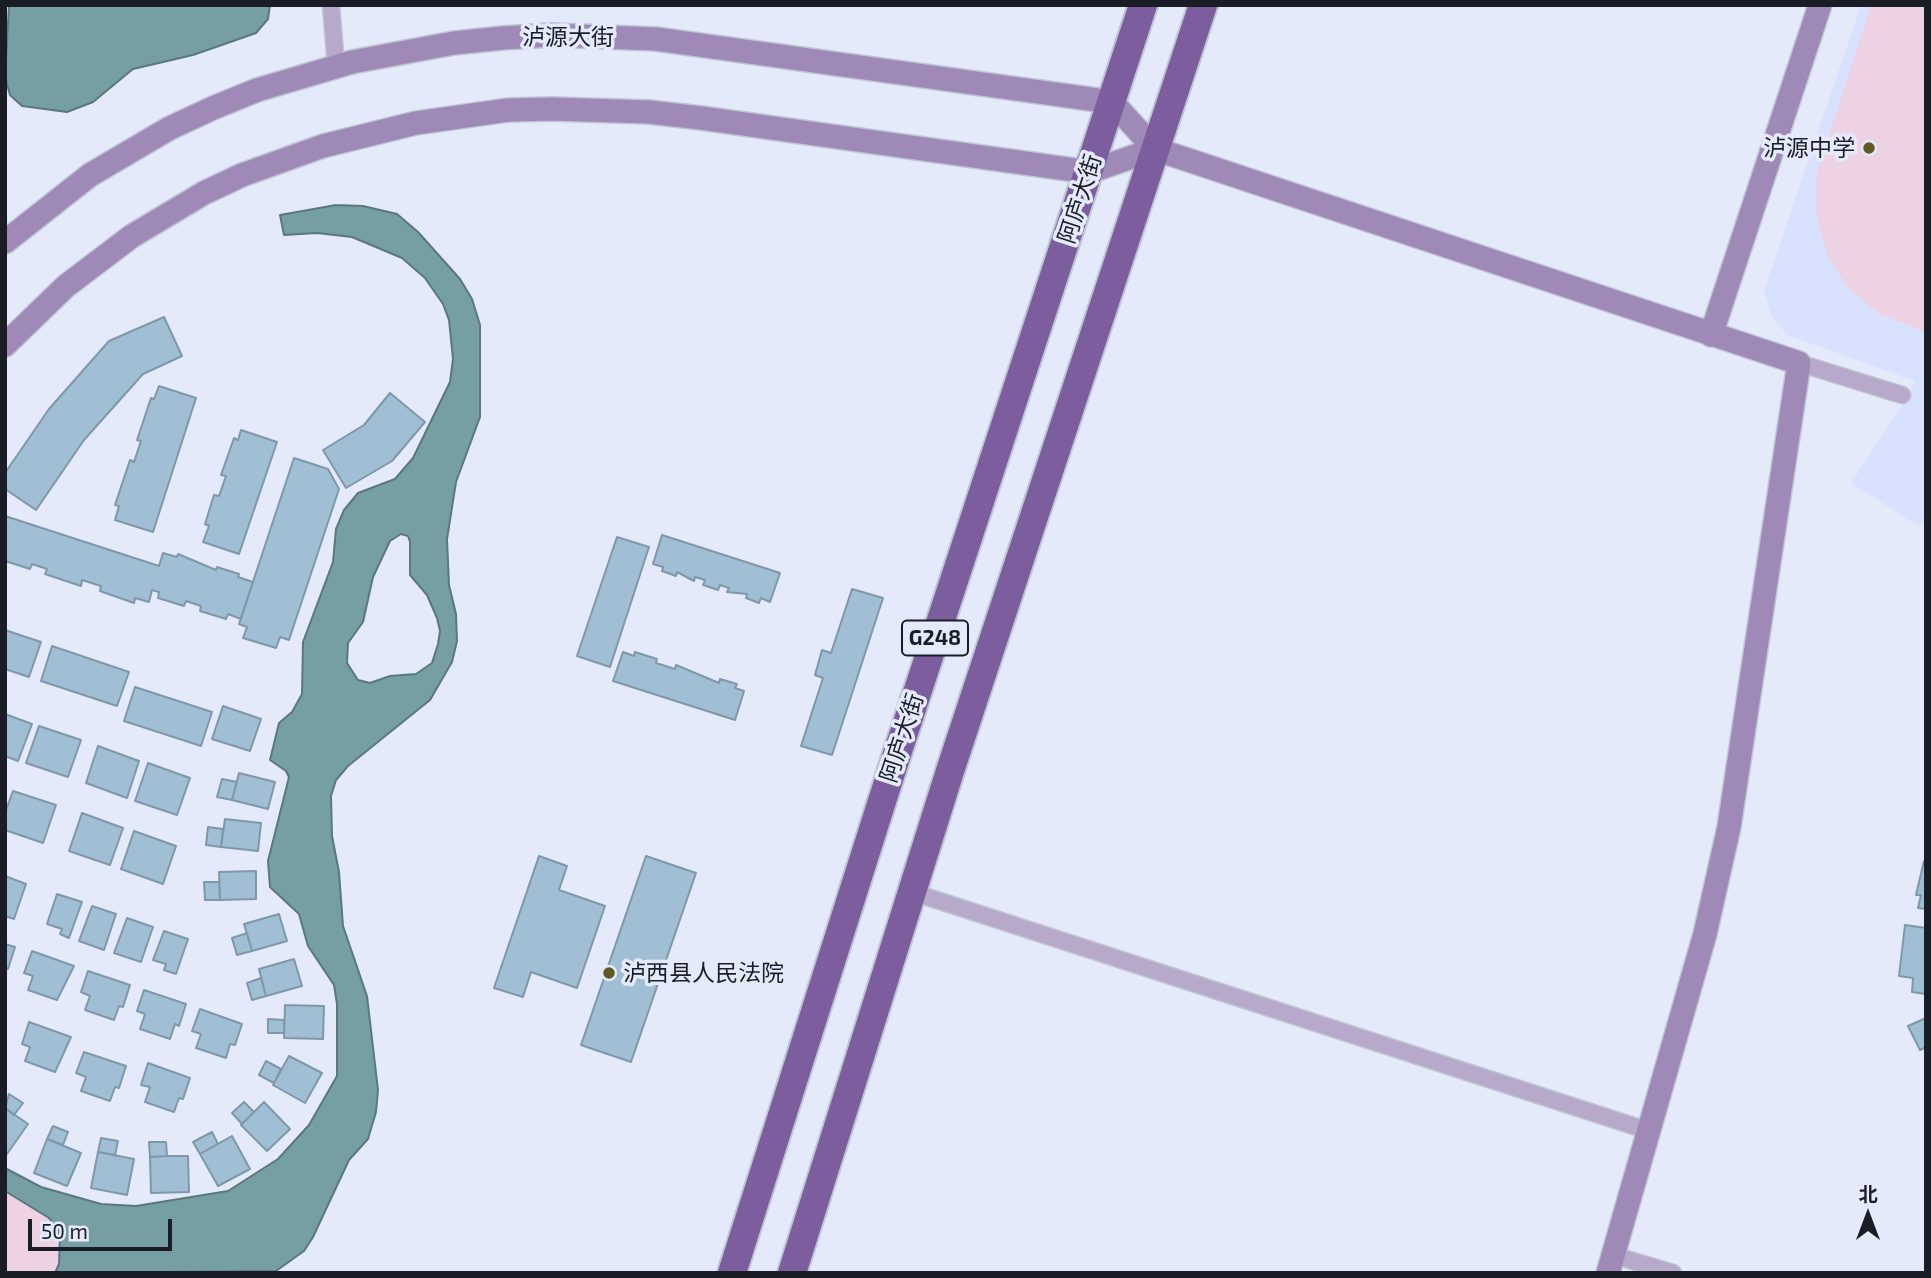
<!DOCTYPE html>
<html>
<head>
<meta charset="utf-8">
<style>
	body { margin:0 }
	#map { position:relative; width:1931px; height:1278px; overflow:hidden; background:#e5eafb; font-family:"Exo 2","Noto Sans SC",sans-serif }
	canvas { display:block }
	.frame { position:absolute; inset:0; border:7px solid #1a1d26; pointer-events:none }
	.north { position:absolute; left:1833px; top:1180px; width:70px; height:70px; -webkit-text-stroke:5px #e5eafb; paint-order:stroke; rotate:0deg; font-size:19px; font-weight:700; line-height:28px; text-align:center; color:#1a1d26 }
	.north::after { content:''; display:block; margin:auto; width:24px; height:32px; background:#1a1d26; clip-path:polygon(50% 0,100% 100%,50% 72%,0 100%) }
	.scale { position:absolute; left:28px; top:1219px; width:144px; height:32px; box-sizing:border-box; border:4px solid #1a1d26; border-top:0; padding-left:9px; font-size:21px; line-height:24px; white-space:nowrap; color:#1a1d26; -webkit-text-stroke:5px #e5eafb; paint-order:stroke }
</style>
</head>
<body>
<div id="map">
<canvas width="1931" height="1278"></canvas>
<div class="frame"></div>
<div class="north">北</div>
<div class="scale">50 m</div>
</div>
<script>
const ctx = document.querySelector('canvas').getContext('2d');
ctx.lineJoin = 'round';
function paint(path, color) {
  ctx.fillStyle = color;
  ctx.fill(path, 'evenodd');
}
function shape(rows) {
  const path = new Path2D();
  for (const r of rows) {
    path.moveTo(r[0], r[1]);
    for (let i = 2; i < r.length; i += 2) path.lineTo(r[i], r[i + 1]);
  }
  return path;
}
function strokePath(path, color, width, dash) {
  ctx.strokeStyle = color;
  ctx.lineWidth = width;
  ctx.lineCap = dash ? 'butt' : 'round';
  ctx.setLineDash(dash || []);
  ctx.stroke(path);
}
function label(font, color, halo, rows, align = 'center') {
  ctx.font = font + ' "Exo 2","Noto Sans SC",sans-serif';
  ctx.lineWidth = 7;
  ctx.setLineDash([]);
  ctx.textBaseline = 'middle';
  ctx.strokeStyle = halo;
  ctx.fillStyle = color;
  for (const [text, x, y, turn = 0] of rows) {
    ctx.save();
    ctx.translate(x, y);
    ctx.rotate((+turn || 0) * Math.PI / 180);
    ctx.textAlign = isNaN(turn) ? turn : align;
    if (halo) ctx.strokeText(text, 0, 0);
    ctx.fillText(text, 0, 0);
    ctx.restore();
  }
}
paint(shape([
	[1861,5,1926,5,1926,522,1917,525,1851,483,1898,412,1915,381,1787,335,1771,315,1764,291]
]), '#d8e1fd');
paint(shape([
	[1871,5,1926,5,1926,332,1879,314,1848,288,1827,255,1816,216,1816,176],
	[5,1191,49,1218,56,1226,60,1236,59,1264,55,1273,5,1273]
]), '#ecd2e2');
const water = shape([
	[9,5,270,5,268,19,256,33,193,55,133,69,93,102,67,112,22,106,10,95,5,77,9,5],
	[336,205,363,206,397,214,418,232,460,279,472,299,480,325,480,417,456,482,447,539,449,585,456,614,457,641,452,662,430,700,348,766,336,780,331,796,332,836,339,872,343,926,367,996,378,1090,376,1112,368,1139,349,1160,313,1237,304,1251,276,1271,55,1273,59,1264,60,1236,56,1226,49,1218,5,1191,5,1168,41,1187,101,1204,136,1206,228,1191,278,1159,309,1125,337,1076,337,1004,334,985,308,946,299,914,270,887,268,861,289,777,286,771,270,760,279,723,292,712,302,694,303,642,333,562,336,529,344,510,358,493,395,479,413,458,450,382,453,359,449,320,443,304,425,278,402,258,352,237,317,233,284,235,280,215,336,205],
	[401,534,408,536,410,542,410,575,427,595,437,618,440,631,438,644,432,663,416,674,390,676,370,683,358,680,347,663,348,643,363,622,373,577,390,541,401,534]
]);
paint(water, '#759fa2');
strokePath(water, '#5a787d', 2);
const building = shape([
	[164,317,182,356,143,374,84,440,36,510,5,489,5,473,49,409,109,341,164,317],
	[159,386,196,398,153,532,115,520,119,506,115,505,130,460,134,462,141,441,137,440,151,398,154,399,159,386],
	[390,393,425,422,392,461,346,488,323,450,364,425,390,393],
	[241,430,277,442,239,554,203,542,209,526,205,524,214,495,219,496,226,476,221,475,234,438,238,440,241,430],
	[294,458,328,469,339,489,289,640,280,637,276,648,243,638,247,627,239,624,294,458],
	[5,516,159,566,163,553,177,557,178,554,216,570,217,567,239,574,238,577,253,582,241,619,228,614,226,619,200,611,201,606,186,601,184,606,158,598,159,592,152,590,149,602,135,598,134,603,100,591,101,586,82,580,81,586,45,574,47,569,32,564,30,569,5,561,5,516],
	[662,535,780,573,770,602,761,598,759,603,746,598,747,594,727,592,729,588,720,585,718,590,703,585,705,580,695,577,694,581,677,572,676,576,662,571,663,567,653,564,662,535],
	[617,537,649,547,610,667,577,656,617,537],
	[852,589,883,598,832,755,801,746,823,678,815,675,822,650,831,653,852,589],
	[5,630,41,642,29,677,5,669,5,630],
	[52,646,129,672,117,706,41,681,52,646],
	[623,652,634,656,635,652,657,659,656,663,675,669,676,665,719,683,720,679,737,684,735,688,744,691,735,720,613,681,623,652],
	[135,687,212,712,201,746,124,721,135,687],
	[223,706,261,719,250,751,212,739,223,706],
	[5,714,32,724,18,761,5,756,5,714],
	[39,726,81,740,68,777,26,763,39,726],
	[98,746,139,761,127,798,86,783,98,746],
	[148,763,190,778,177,815,135,801,148,763],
	[239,773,275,782,268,809,232,800,239,773],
	[222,779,237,782,232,800,217,797,222,779],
	[13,791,56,805,43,843,5,830,5,813,13,791],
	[82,813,123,828,110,865,69,851,82,813],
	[225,819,261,823,258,851,221,847,225,819],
	[208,827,223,829,221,847,206,845,208,827],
	[134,831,176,846,163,884,121,869,134,831],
	[539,856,567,866,559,890,605,906,577,988,531,972,523,997,494,988,539,856],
	[646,856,696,873,631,1062,581,1045,646,856],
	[1924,861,1926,861,1926,909,1918,908,1921,895,1916,895,1924,861],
	[256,871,256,899,220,900,219,872,256,871],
	[5,876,26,884,14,919,5,916,5,876],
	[204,882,219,882,220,900,205,900,204,882],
	[57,894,82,902,69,938,60,934,62,929,47,924,57,894],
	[92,906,116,914,104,950,79,941,92,906],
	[279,914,287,941,252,951,244,924,279,914],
	[127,918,153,927,141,962,114,953,127,918],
	[1905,925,1926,928,1926,994,1912,992,1913,978,1899,976,1905,925],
	[164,931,188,939,176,974,164,970,166,964,153,960,164,931],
	[247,933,252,951,237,955,232,938,247,933],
	[5,944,15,947,8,969,5,968,5,944],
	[32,951,74,966,57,1000,28,990,33,976,24,973,32,951],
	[294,959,302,986,266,996,259,969,294,959],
	[88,971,130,985,123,1007,119,1006,114,1020,85,1010,90,996,81,992,88,971],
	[261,978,266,996,252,1000,247,983,261,978],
	[144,990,186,1004,179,1026,175,1024,170,1039,140,1029,145,1014,137,1011,144,990],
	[285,1005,324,1006,323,1039,284,1038,285,1005],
	[200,1009,242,1024,235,1045,230,1044,226,1058,196,1048,201,1034,192,1031,200,1009],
	[1926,1018,1926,1047,1920,1050,1908,1026,1926,1018],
	[268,1019,284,1020,284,1033,268,1033,268,1019],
	[29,1022,71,1037,55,1072,25,1061,30,1047,22,1044,29,1022],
	[84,1052,126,1066,119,1088,115,1087,110,1101,81,1091,86,1077,76,1073,84,1052],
	[289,1056,322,1073,305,1103,273,1085,289,1056],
	[266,1061,281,1069,274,1083,259,1075,266,1061],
	[148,1063,190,1078,183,1099,179,1098,174,1112,145,1102,150,1087,141,1085,148,1063],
	[9,1094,23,1103,14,1115,5,1108,9,1094],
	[244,1102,254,1112,242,1124,232,1113,244,1102],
	[264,1102,290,1129,267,1151,241,1125,264,1102],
	[5,1108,28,1124,7,1154,5,1153,5,1108],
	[53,1126,68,1132,63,1145,47,1139,53,1126],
	[212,1132,218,1144,200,1154,193,1142,212,1132],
	[232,1136,250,1169,218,1186,200,1154,232,1136],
	[101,1138,118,1141,115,1155,98,1152,101,1138],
	[47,1139,81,1153,67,1186,34,1173,47,1139],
	[149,1142,166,1142,167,1156,150,1157,149,1142],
	[98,1152,134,1159,127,1195,91,1188,98,1152],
	[167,1156,188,1156,189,1192,151,1193,150,1157,167,1156]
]);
paint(building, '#a0bfd4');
strokePath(building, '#7e98a9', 2);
const street = shape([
	[331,5,336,66],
	[1799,363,1902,395],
	[912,892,1649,1131],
	[1613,1255,1673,1273]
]);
const secondary = shape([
	[5,242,90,175,170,128,213,108,257,90,352,62,454,43,503,38,552,35,656,39,1112,102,1155,149],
	[1711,335,1820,5],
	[5,345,66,286,132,236,204,193,242,175,323,146,416,123,508,110,553,109,649,112,701,118,1089,172,1155,149,1799,363,1729,827,1705,934,1608,1273]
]);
const highway = shape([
	[732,1273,897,754,1143,5],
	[792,1273,950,771,1203,5]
]);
strokePath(street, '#c0c5d5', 19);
strokePath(secondary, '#c0c5d5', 26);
strokePath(highway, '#c0c5d5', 32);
strokePath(street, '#b7a9c9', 16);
strokePath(secondary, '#9e89b7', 23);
strokePath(highway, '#7c5d9e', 28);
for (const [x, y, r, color] of [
	[1869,148,7,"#615925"],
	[609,973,7,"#615925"]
]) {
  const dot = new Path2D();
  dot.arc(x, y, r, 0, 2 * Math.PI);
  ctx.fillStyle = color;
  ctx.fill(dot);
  strokePath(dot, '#e5eafb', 2.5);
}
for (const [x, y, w] of [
	[935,638,66]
]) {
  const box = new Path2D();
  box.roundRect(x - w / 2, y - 17.5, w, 35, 5);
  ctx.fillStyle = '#e5eafb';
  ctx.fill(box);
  strokePath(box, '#1a1d26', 2);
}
label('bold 21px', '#1a1d26', null, [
	["G248",935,638]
]);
label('23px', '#1a1d26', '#e5eafb', [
	["泸源大街",568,37],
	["阿庐大街",1080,199,-72],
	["阿庐大街",902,738,-72]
]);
label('23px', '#1a1d26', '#e5eafb', [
	["泸源中学",1855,148],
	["泸西县人民法院",623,973,"left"]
], 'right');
</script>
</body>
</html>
